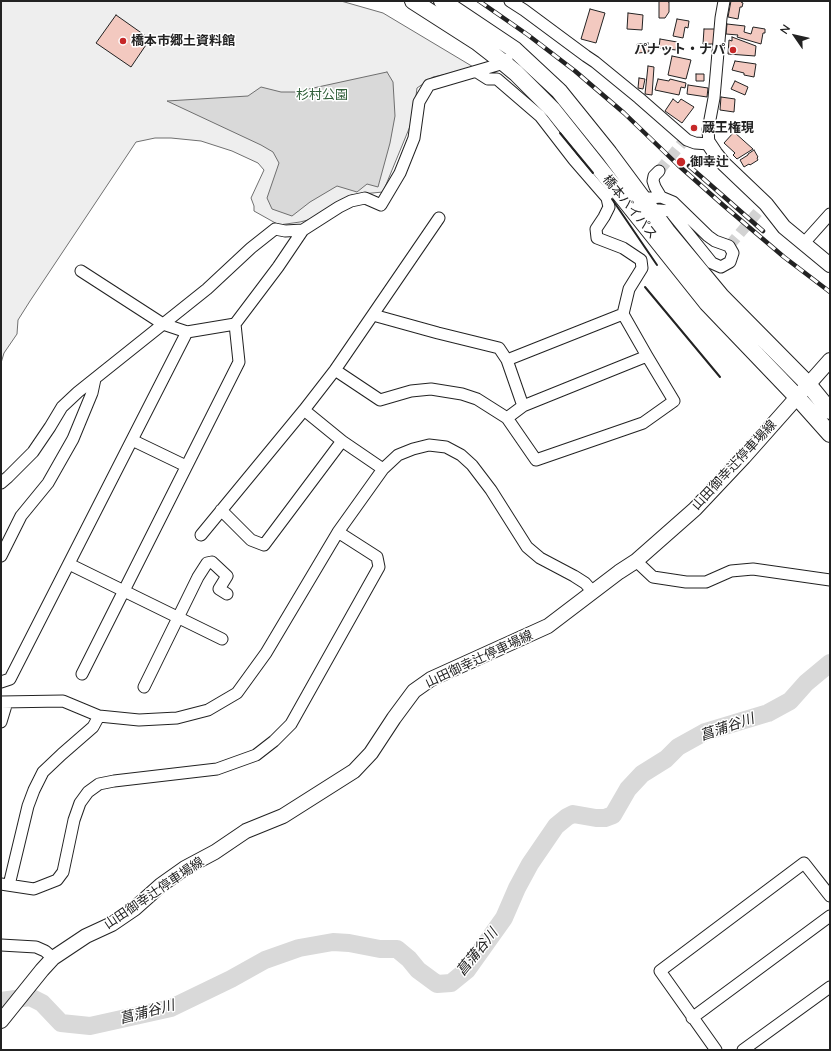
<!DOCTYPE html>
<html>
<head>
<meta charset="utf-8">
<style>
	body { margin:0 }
	#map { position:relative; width:831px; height:1051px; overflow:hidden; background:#fff; font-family:Lato,sans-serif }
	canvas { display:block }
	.frame { position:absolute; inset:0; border:2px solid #222; pointer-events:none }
	.north { position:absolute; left:775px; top:16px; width:40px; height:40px; -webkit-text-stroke:3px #fff; paint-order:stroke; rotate:304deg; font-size:11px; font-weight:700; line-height:16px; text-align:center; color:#222 }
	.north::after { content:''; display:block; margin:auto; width:14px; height:18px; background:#222; clip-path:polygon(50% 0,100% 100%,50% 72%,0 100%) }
</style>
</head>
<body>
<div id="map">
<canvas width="831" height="1051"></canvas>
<div class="frame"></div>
<div class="north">N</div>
</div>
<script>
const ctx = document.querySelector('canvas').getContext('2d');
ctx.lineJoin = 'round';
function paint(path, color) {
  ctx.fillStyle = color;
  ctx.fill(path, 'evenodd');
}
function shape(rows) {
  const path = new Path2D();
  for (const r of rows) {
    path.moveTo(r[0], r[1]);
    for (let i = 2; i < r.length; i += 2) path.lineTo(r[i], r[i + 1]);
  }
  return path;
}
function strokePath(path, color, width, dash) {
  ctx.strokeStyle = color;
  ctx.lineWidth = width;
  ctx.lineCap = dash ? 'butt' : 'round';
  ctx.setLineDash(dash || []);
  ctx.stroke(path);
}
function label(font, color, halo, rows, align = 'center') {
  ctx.font = font + ' Lato,"Noto Sans JP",sans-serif';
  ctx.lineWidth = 3;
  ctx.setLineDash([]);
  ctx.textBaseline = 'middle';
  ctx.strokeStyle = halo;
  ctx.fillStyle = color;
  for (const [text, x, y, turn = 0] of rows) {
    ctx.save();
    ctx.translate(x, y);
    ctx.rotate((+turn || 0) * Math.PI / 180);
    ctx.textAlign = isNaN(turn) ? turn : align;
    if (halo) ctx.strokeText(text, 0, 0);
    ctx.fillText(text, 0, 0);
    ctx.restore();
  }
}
const green = shape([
	[1,1,341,1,383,13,475,68,433,77,417,88,413,119,383,192,351,195,312,219,300,222,279,225,254,211,254,206,251,198,264,170,258,163,232,151,201,141,171,138,155,138,136,142,30,301,18,320,17,334,4,353,1,363,1,1]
]);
paint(green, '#eee');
strokePath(green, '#6f6f6f', 1);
const water = shape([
	[387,72,393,82,395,116,390,143,378,187,367,184,357,192,337,186,310,202,292,216,272,209,267,198,279,163,273,152,261,145,167,101,248,96,261,87,281,92,295,92,387,72]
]);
paint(water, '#d9d9d9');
strokePath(water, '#6f6f6f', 1);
strokePath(shape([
	[1,1001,30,997,42,1003,61,1023,90,1026,171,1008,231,979,265,960,299,948,333,942,349,943,380,949,397,949,409,959,418,970,437,984,451,983,467,970,504,918,517,888,530,864,556,826,567,817,573,814,596,818,605,818,613,815,628,789,642,774,666,759,678,747,705,732,768,713,790,701,806,683,830,663]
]), '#d9d9d9', 18);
const building = shape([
	[659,1,668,1,668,2,669,2,669,12,665,18,659,18,659,1],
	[731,1,741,1,741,2,743,3,742,7,740,7,738,19,728,17,731,1],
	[590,9,605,13,596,43,581,39,590,9],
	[628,13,643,15,642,30,627,29,628,13],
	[116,15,150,39,131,67,96,43,116,15],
	[677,19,689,21,688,28,685,27,683,38,673,36,677,19],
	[727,24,745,26,744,32,751,34,753,27,765,29,765,33,763,33,761,44,737,37,738,35,726,34,727,24],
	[704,29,715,29,715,44,703,44,704,29],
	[732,37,756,46,755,56,728,54,729,40,732,41,732,37],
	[660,39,677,42,676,50,659,48,660,39],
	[648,43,649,52,638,53,637,44,648,43],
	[672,56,691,60,686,79,668,75,672,56],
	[735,61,756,64,754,77,744,75,744,73,732,70,735,61],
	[648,66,654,67,652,95,645,94,648,66],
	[696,74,704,74,704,81,696,81,696,74],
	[639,78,645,79,643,89,638,88,639,78],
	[658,79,669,81,670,79,686,83,685,88,681,87,679,95,655,90,658,79],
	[735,81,748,87,745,95,731,89,735,81],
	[688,85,708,88,707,97,687,94,688,85],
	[721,97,735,99,734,112,720,110,721,97],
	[673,99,678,103,681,99,694,107,682,123,665,111,673,99],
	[734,132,753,149,737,159,733,155,735,153,724,143,734,132],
	[754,150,758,157,757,158,758,160,750,165,749,164,744,167,740,160,748,155,748,154,754,150]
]);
paint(building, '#f3c9c0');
strokePath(building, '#222', 1);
strokePath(shape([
	[659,171,683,142],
	[729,246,758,212]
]), '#d3d3d3', 11, [11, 5.5]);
const minor = shape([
	[510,1,524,10,586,56,595,62,639,98,687,140,695,143,709,144,708,130,714,98,721,18,724,1],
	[659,171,654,176,653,181,655,187,661,197],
	[639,199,661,197,673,202,708,236,715,241,729,246,733,253,730,262,721,267,712,263,670,211,659,210,647,212],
	[804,243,830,214],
	[81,271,163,324,187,332,235,324],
	[373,315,438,333,499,348,507,360,523,406],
	[507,360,623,314],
	[335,370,380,400,411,391,431,389,462,394,477,399,507,418,536,460,643,423,674,401,647,356,623,314,629,289,642,268,641,260,623,248,597,238,596,229,604,217,609,207,607,198,574,160,540,116,497,79,488,79,477,72],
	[304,410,342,441,383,469],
	[507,418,523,406,647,356],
	[132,440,186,466],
	[1,483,8,477,33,452,50,427,62,407,78,392,207,289,251,248,275,229,285,231,303,230],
	[221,510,251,540,264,545,342,441],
	[201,535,304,410,335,370,439,218],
	[1,556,21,516,48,483,73,439,92,393,95,379],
	[636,561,653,577,686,582,706,582,731,571,753,569,830,580],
	[69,564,222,639],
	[82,674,239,362,235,324,278,267,303,230,339,207,351,201,365,198,381,205,400,173,414,138,419,102,429,85,504,63,507,59],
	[1,682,10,679,187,332],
	[144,687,198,577,207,563,212,562,227,576,219,589,227,594],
	[1,702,63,701,99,716,139,720,177,718,208,710,237,693,266,653,338,532,383,469,398,455,413,449,429,445,446,447,461,455,472,465,491,490,527,547,540,558,574,576,585,583,593,592],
	[1,722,7,702],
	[1,884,34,889,57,880,63,872,74,820,80,803,88,792,99,784,114,781,217,769,256,755,274,741,291,724,379,567,377,557,338,532],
	[9,885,28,806,34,790,43,772,62,754,93,727,99,716],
	[1,945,36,947,45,951,53,958],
	[692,1018,830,916],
	[716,1050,660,971,804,863,830,896],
	[743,1050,830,987]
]);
const major = shape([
	[709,144,715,153,723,163,766,204,784,227,830,265],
	[1,1021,42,970,53,958,86,936,112,924,134,909,161,885,185,868,215,852,246,831,283,816,354,771,371,753,394,718,414,691,431,679,548,626,619,572,636,561,695,509,744,457,830,360]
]);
const highway = shape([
	[413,1,477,42,504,63,516,73,553,110,707,303,797,397,830,434],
	[442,1,515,50,559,91,609,153,667,231,721,296,808,384,830,411]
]);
strokePath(minor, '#222', 13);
strokePath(major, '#222', 16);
strokePath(highway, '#222', 18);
strokePath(minor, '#fff', 11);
strokePath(major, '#fff', 14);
strokePath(highway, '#fff', 16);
const rail = shape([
	[479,1,528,35,575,71,624,113,678,165,723,205,784,257,830,292],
	[689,166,763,231]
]);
strokePath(rail, '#222', 4.5);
strokePath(rail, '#fff', 3, [9]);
strokePath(shape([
	[560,133,593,173],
	[612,199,657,265],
	[645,287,720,377]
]), '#222', 2);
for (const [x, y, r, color] of [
	[123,41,4,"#c62828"],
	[733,50,4,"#c62828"],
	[694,128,4,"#c62828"],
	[681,162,5,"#c62828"]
]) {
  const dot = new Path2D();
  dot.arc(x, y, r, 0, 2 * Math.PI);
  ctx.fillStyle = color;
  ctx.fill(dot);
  strokePath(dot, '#fff', 1.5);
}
label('bold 13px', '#222', '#fff', [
	["橋本市郷土資料館",131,41],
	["パナット・ナパ",725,50,"right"],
	["蔵王権現",702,128],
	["御幸辻",690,162]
], 'left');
label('13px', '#2f5e38', '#fff', [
	["杉村公園",322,95]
]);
label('13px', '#222', '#fff', [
	["橋本バイパス",630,207,51],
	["山田御幸辻停車場線",734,465,-47],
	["山田御幸辻停車場線",479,659,-25],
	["山田御幸辻停車場線",154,893,-34]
]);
label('italic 14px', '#222', '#fff', [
	["菖蒲谷川",727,727,-19],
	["菖蒲谷川",477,952,-51],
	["菖蒲谷川",147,1012,-15]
]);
</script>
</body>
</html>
